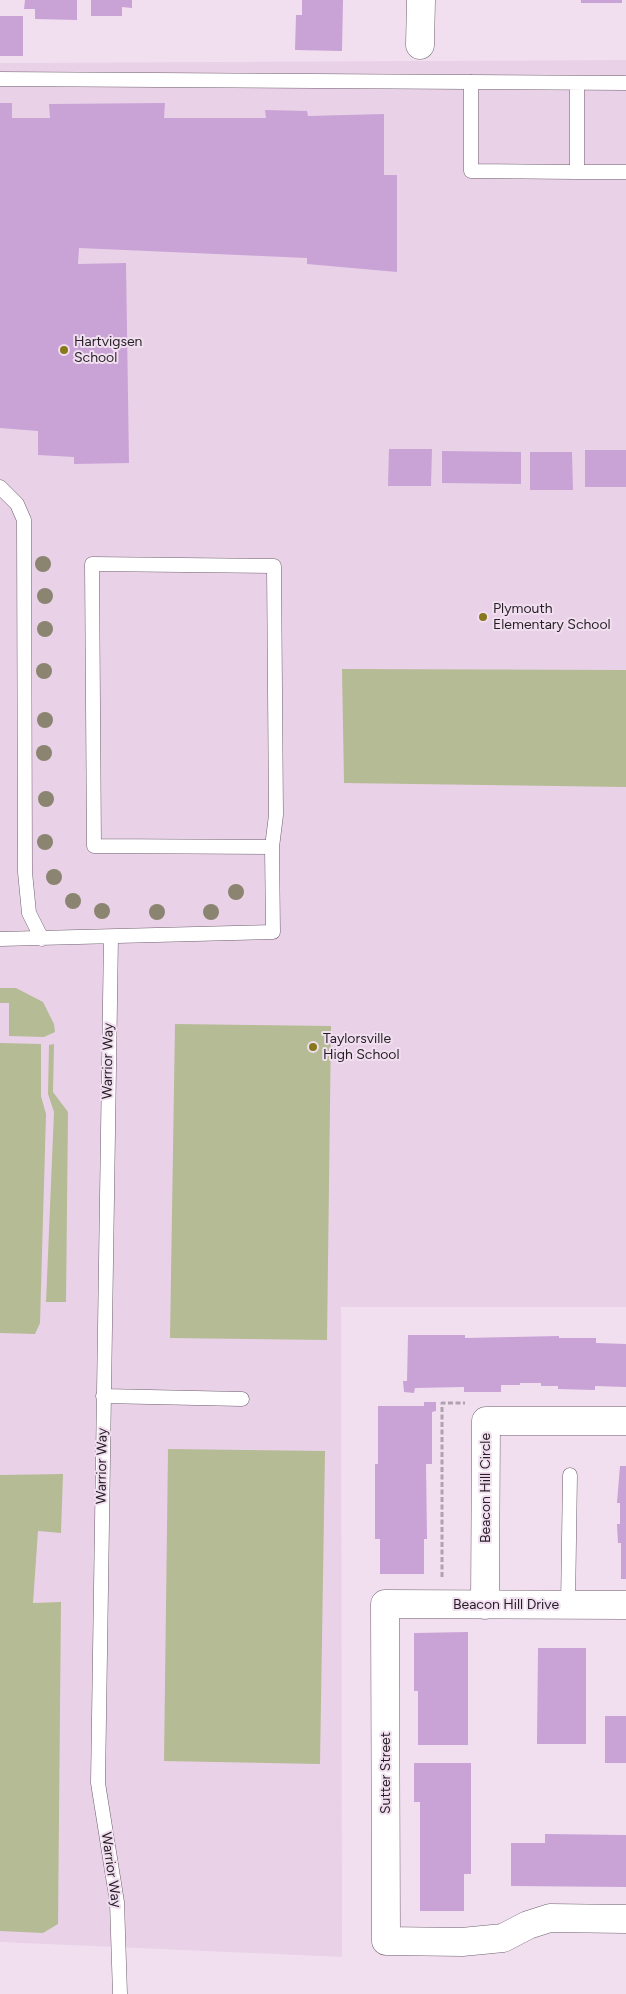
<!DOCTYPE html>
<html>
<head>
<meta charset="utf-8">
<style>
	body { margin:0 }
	canvas { display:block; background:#f1dff0 }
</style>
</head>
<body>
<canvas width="626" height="1994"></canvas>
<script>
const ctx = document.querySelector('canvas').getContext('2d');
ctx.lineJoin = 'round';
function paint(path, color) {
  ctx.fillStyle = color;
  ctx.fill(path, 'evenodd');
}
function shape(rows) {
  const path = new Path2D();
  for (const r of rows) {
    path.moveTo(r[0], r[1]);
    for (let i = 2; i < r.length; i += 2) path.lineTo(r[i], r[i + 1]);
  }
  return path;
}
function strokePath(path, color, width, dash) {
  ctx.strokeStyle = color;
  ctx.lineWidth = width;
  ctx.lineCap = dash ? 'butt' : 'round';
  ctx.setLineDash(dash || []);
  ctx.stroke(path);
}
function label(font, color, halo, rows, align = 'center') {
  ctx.font = font + ' Figtree,sans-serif';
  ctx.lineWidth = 4;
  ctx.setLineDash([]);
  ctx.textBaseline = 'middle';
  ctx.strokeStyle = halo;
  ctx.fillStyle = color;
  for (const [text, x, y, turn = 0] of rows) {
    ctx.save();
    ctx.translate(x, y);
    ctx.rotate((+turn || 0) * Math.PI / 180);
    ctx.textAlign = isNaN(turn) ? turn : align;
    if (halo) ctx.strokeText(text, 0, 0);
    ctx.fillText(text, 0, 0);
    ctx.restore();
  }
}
paint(shape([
	[626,60,626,1307,341,1307,342,1957,0,1942,0,63]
]), '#e9d2e8');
paint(shape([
	[342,669,626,670,626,787,344,783],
	[0,988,16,988,43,1002,54,1024,55,1032,44,1037,9,1036,9,1003,0,1003],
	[175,1024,331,1026,327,1340,170,1338],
	[0,1043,41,1044,41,1096,46,1114,40,1323,35,1334,0,1333],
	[54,1044,53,1092,68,1112,66,1302,46,1302,54,1112,48,1094,49,1045],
	[168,1449,325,1451,320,1764,164,1761],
	[63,1474,61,1533,38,1531,33,1603,61,1602,58,1924,43,1933,0,1931,0,1475]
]), '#b5bb94');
paint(shape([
	[25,0,77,0,77,20,35,19,35,9,24,9],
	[91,0,132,0,132,8,122,7,122,16,91,16],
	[302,0,343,0,342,51,295,50,296,15,302,15],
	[581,0,622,0,622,3,581,3],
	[0,16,23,16,23,56,0,56],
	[0,103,12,103,12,118,50,118,49,104,165,103,164,118,266,118,265,110,307,111,308,116,384,114,384,175,397,175,397,272,307,264,307,258,79,248,78,264,126,263,129,463,74,464,74,457,38,455,38,431,0,428],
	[389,449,432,449,431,486,388,486],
	[585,450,626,450,626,487,585,487],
	[442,451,521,452,521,484,442,483],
	[530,452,572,452,573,490,530,490],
	[408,1335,465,1335,465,1338,559,1336,559,1338,596,1338,596,1343,626,1344,626,1387,595,1386,595,1390,558,1389,558,1386,541,1386,541,1383,520,1383,520,1385,501,1385,501,1392,464,1392,464,1387,415,1388,414,1393,404,1392,403,1381,407,1381],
	[424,1402,436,1402,436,1411,432,1412,432,1464,426,1464,427,1539,424,1539,424,1574,380,1574,380,1539,375,1539,375,1464,378,1464,378,1406,424,1406],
	[620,1466,626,1466,626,1579,621,1579,621,1543,618,1543,617,1524,620,1524,620,1503,617,1503],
	[468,1632,468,1745,418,1745,418,1691,414,1691,414,1633],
	[538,1648,586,1648,586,1744,537,1744],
	[605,1716,626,1716,626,1763,605,1763],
	[414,1763,471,1763,471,1874,464,1874,464,1911,420,1911,420,1802,414,1802],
	[545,1834,626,1835,626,1887,511,1886,511,1843,545,1843]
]), '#c9a2d6');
const lane = shape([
	[0,79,626,83],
	[471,82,471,171,577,172],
	[577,83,577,172,626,172],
	[0,487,17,504,24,520,25,872,29,913,42,939],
	[111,937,98,1783,117,1902,120,1994],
	[0,939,273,932,272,847,276,815,274,566,92,564,94,846,272,847],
	[103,1396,242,1399],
	[568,1605,570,1475]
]);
const street = shape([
	[420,45,421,0],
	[485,1605,486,1421,626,1421],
	[626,1605,385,1604,386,1941,462,1942,503,1938,528,1925,550,1918,626,1919]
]);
strokePath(lane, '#70606f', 15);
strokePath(street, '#70606f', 29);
strokePath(shape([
	[442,1577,442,1403,465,1403]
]), '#afa1af', 3, [5, 2.5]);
strokePath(lane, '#fff', 14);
strokePath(street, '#fff', 28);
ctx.fillStyle = '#8a8471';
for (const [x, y] of [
	[43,564],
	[45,596],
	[45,629],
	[44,671],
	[45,720],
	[44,753],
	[46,799],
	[45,842],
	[54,877],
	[236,892],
	[73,901],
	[102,911],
	[157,912],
	[211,912]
]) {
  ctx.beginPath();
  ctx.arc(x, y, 8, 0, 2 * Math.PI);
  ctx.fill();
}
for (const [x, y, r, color] of [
	[64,350,5,"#87781c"],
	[483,617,5,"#87781c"],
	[313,1047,5,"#87781c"]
]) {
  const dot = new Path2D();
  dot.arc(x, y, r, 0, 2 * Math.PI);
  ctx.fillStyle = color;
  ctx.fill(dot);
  strokePath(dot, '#f1dff0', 2);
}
label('14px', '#251e25', '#f1dff0', [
	["Hartvigsen",74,342],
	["School",74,358],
	["Plymouth",493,609],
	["Elementary School",493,625],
	["Taylorsville",323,1039],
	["High School",323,1055]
], 'left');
label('14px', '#251e25', '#f1dff0', [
	["Warrior Way",108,1061,-89],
	["Warrior Way",102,1466,-89],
	["Beacon Hill Circle",486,1488,-90],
	["Beacon Hill Drive",506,1605],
	["Sutter Street",386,1773,-90],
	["Warrior Way",111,1870,82]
]);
</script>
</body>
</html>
